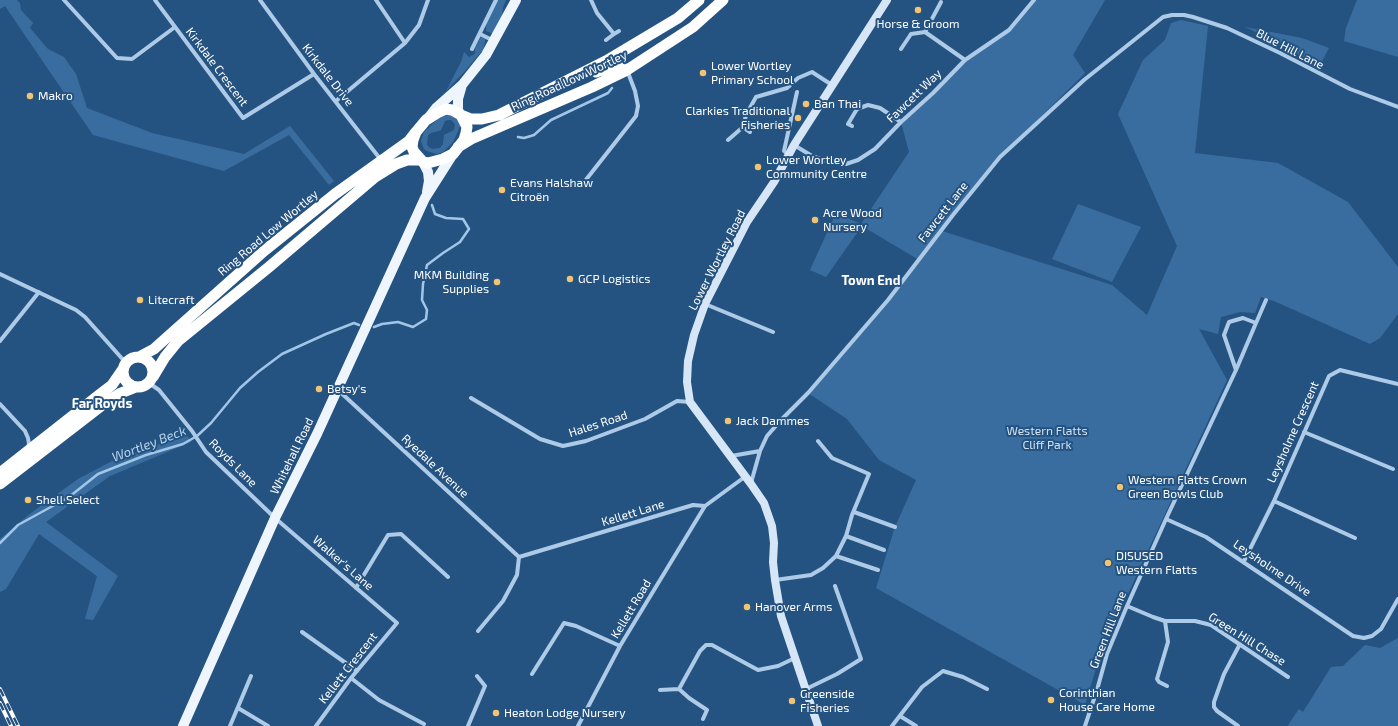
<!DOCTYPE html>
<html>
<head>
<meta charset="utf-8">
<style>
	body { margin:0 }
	canvas { display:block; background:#255381 }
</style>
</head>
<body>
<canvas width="1398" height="726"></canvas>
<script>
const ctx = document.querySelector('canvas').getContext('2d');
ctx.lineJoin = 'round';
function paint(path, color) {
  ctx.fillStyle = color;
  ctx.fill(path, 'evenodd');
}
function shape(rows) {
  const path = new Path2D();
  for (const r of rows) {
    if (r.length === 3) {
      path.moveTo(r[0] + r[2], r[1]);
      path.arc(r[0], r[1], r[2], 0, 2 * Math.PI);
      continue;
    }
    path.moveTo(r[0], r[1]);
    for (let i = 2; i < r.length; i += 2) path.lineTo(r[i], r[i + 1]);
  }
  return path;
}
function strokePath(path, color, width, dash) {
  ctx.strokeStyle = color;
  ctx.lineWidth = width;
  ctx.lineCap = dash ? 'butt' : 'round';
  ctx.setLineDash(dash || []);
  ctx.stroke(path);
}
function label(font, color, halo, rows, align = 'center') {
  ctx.font = font + ' "Exo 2",sans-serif';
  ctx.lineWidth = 4;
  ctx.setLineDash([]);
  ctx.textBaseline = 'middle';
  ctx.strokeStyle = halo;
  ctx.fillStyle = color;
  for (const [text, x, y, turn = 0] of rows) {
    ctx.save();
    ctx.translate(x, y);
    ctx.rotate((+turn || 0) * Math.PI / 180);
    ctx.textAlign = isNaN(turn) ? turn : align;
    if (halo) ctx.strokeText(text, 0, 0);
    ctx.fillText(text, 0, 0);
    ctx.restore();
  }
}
paint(shape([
	[0,0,17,0,20,3,21,10,33,23,30,28,48,49,64,57,76,74,87,108,152,133,244,154,290,126,334,181,329,185,289,135,224,171,93,135,5,6,0,9],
	[497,0,506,0,503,7,502,16,493,33,491,33,486,31,486,25],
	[1034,0,1105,0,1073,55,1085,73,1000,157,942,231,1112,285,1147,315,1177,246,1118,114,1143,60,1165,40,1171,23,1181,20,1208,26,1195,153,1278,163,1348,202,1398,267,1398,314,1380,338,1370,344,1274,301,1261,297,1255,313,1240,312,1221,317,1218,334,1199,329,1227,380,1101,652,1085,705,876,588,895,527,916,480,879,460,847,419,808,393,919,260,862,226,826,277,810,270,836,213,861,224,909,152,901,122,965,60,1009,30],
	[1357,0,1398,0,1398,57,1344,41,1346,28],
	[1245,27,1302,38,1329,48,1319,67,1281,44],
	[481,37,485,39,485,42,483,50,465,71,446,91,461,62,464,52,469,57,475,54,475,49,480,38],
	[450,114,454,115,461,124,453,142,443,152,437,154,427,151,424,149,421,141,424,132,439,118],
	[448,120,451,120,455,124,454,130,444,135,443,144,440,148,433,149,430,148,427,145,428,135,431,133,439,131,441,130,445,121],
	[1078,204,1141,227,1112,282,1052,259],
	[185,432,191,442,110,476,46,522,118,576,93,620,85,619,97,576,39,534,6,589,0,592,0,539,31,513,78,479,114,460,159,444],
	[1398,638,1398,726,1288,726,1290,722,1299,709,1303,712,1331,667,1343,666,1365,645,1380,648]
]), '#3a6d9f');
strokePath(shape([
	[518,137,524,138,534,135,551,120,608,93,612,88],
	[374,327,382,324,398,322,413,327,426,319,427,310,422,300,423,284,427,265,443,253,460,242,469,229,463,219,446,218,435,214,432,205],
	[0,543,18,525,69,497,98,474,146,455,183,444,197,436,211,423,240,388,258,372,282,354,326,334,354,323,359,325]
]), '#a1c6e7', 2.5);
strokePath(shape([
	[64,0,117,58,132,59,175,27],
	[155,0,243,118,314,74],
	[260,0,314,74,381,160],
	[376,0,405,43],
	[591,0,597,13,614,34,606,40],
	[925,32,941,2],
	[480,34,494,41],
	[614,34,619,31],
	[472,49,496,0],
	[901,49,911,34,925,32,965,60],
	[336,101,405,43,419,25,428,0],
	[852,126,848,124,857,109,868,105,880,108,901,122],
	[743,127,750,132],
	[728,140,743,127,746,115,756,97,787,88,798,78,812,72,832,85],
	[794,145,812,156,829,162,846,164,858,160,875,149,901,122,933,93,965,60,1009,30,1034,0],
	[789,155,784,151,797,92],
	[585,181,636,116,638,106,635,91,627,70],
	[0,274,76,310,85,317,126,363],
	[705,304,773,332],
	[1256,323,1266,300],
	[0,341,39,292],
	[149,383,159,390,192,431,206,452,275,518,397,623,351,678,316,726],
	[338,390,519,557],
	[471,398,540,439,563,446,586,441,645,419,677,401,690,402],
	[0,404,25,431,28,438,29,444,28,449],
	[1304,432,1393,469],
	[731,456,760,451,767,436,781,420,808,393,888,300,953,215,1000,157,1084,80,1163,17,1172,15,1184,15,1193,17,1227,28,1280,53,1350,89,1398,107],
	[751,483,760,451],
	[1274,501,1355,538],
	[854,512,895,527],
	[1166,519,1206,537,1353,636,1364,638,1372,636,1381,629,1398,599],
	[846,536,884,550],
	[836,556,878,570],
	[519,557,693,505,705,506,746,476],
	[1244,561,1274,501,1329,376,1340,370,1398,384],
	[775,580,811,575,823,568,836,556,846,536,852,515,869,474,832,458,818,441],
	[356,588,388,535,401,534,448,577],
	[1127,606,1153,617,1165,621,1195,621,1211,625,1288,677],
	[1165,621,1168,642,1157,679,1159,682,1167,686],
	[478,631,503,601,517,575,519,557],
	[302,632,357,671],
	[532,674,564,623,576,626,620,646],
	[351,678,379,700,424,724],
	[806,689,837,674,861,659,835,586],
	[660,690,679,689],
	[238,708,268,726],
	[900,716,916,726],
	[703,719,707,710,689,698,679,689,700,651,706,645,712,645,758,670,778,666,795,658],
	[230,726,251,676],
	[468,726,485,686,477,676],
	[578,726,620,646,705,506],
	[892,726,922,687,943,671,963,677,987,689],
	[1085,726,1097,690,1107,654,1127,606,1166,519,1236,370,1256,323,1243,318,1229,322,1224,335,1236,370],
	[1238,726,1217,711,1214,707,1214,702,1224,674,1240,644]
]), '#adcae7', 4);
strokePath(shape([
	[818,726,781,616,775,580,773,562,774,543,772,526,764,503,751,484,690,402,687,382,688,361,694,335,705,304,747,222,774,182,794,145,887,0]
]), '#d7e6f6', 8);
strokePath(shape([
	[460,114,458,110,458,99,462,85],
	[429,117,436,108,462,85,486,55,516,0],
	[423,162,428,172,429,181,427,192],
	[183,726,275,518,317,434,425,198,453,154]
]), '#eef5fd', 10);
strokePath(shape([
	[596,72,616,65,627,70],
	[446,109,452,110,461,115,467,127,466,133,464,140,453,154,443,159,428,163,423,162,414,152,412,147,413,140,416,132,426,120,437,113,446,109],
	[461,115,471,119,482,119,499,115,606,61,678,18,699,0],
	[458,147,471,139,592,87,627,70,693,27,723,0],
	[138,372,15],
	[139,357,154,349,164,340,264,251,335,194,409,141,416,132],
	[153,377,165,357,178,341,269,267,375,177,396,164,407,160,421,160],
	[0,473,99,395,112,385,123,369],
	[0,484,105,403,121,393,136,387]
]), '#fff', 11);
const rail = shape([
	[0,689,18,726],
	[0,703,11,726]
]);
strokePath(rail, '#fff', 4);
strokePath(rail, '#255381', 2.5, [8]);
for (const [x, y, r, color] of [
	[918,10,4,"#f0c472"],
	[703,73,4,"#f0c472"],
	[30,96,4,"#f0c472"],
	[806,104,4,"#f0c472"],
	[798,118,4,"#f0c472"],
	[758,167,4,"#f0c472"],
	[502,190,4,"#f0c472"],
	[815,220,4,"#f0c472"],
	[570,279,4,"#f0c472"],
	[497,282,4,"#f0c472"],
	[140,300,4,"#f0c472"],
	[319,389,4,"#f0c472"],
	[728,421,4,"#f0c472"],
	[1120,487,4,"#f0c472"],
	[28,500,4,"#f0c472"],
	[1108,563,4,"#f0c472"],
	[747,607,4,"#f0c472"],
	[1051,700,4,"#f0c472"],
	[792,701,4,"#f0c472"],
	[496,713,4,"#f0c472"]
]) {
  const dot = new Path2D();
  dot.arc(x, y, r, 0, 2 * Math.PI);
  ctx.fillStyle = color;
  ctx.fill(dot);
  strokePath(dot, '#255381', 1.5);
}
label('12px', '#fff', '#255381', [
	["Horse & Groom",918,24,"center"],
	["Lower Wortley",711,66],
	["Primary School",711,80],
	["Makro",38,96],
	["Ban Thai",814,104],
	["Clarkies Traditional",790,111,"right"],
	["Fisheries",790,125,"right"],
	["Lower Wortley",766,160],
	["Community Centre",766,174],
	["Evans Halshaw",510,183],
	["Citroën",510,197],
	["Acre Wood",823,213],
	["Nursery",823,227],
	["MKM Building",489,275,"right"],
	["Supplies",489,289,"right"],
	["GCP Logistics",578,279],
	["Litecraft",148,300],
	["Betsy's",327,389],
	["Jack Dammes",736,421],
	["Western Flatts Crown",1128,480],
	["Green Bowls Club",1128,494],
	["Shell Select",36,500],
	["DISUSED",1116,556],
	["Western Flatts",1116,570],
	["Hanover Arms",755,607],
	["Corinthian",1059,693],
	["House Care Home",1059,707],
	["Greenside",800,694],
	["Fisheries",800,708],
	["Heaton Lodge Nursery",504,713]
], 'left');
label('12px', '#fff', '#255381', [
	["Blue Hill Lane",1290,49,27],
	["Kirkdale Crescent",217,67,53],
	["Kirkdale Drive",328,75,52],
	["Ring Road Low Wortley",569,81,-25],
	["Fawcett Way",914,96,-44],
	["Fawcett Lane",943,212,-52],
	["Ring Road Low Wortley",268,233,-40],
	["Lower Wortley Road",717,260,-63],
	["Hales Road",598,424,-18],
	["Leysholme Crescent",1293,432,-66],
	["Whitehall Road",292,456,-64],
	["Royds Lane",233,463,45],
	["Ryedale Avenue",435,466,43],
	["Kellett Lane",633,513,-17],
	["Walker's Lane",343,563,41],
	["Leysholme Drive",1272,568,34],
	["Kellett Road",631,609,-59],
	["Green Hill Lane",1108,630,-69],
	["Green Hill Chase",1247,639,32],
	["Kellett Crescent",348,668,-52]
]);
label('12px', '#d0e3f5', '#255381', [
	["Western Flatts",1047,431],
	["Cliff Park",1047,445]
]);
label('bold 13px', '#fff', '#255381', [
	["Town End",871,281],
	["Far Royds",102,404]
]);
label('italic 13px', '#b8d4ee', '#255381', [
	["Wortley Beck",149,444,-21]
]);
</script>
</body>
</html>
